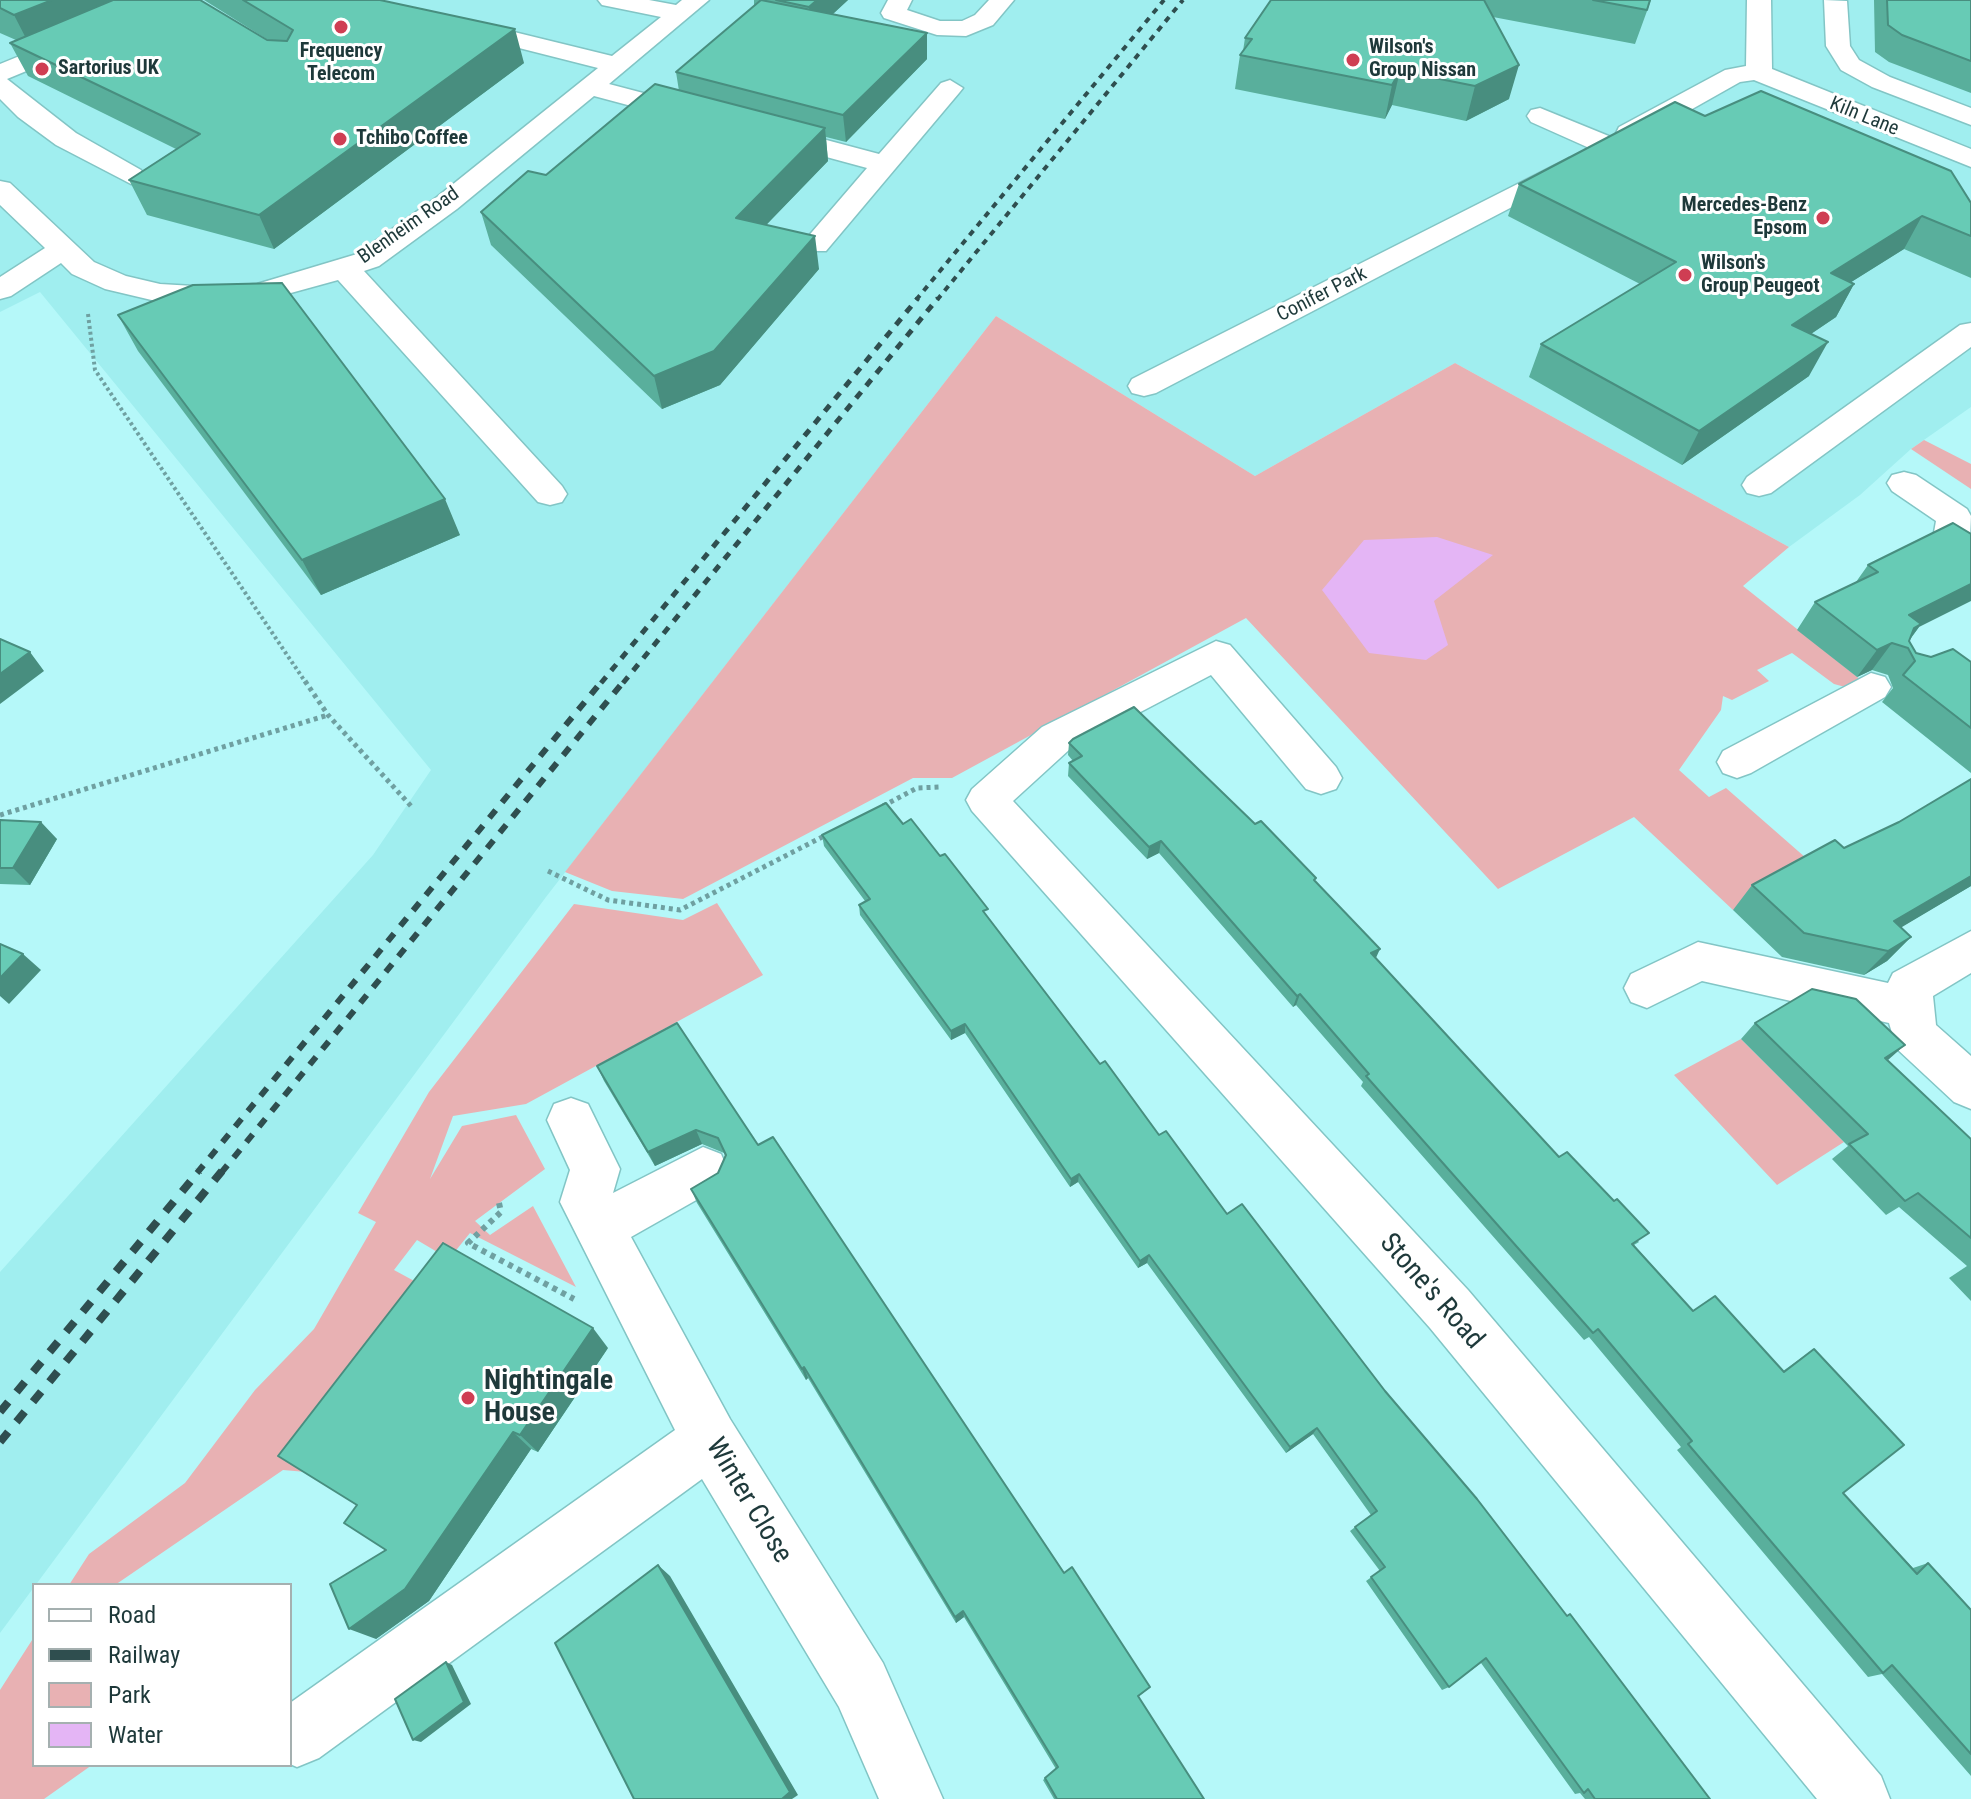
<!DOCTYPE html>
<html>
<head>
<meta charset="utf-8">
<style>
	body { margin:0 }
	#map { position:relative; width:1971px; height:1799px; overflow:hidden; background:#b5f8f9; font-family:"Roboto Condensed",sans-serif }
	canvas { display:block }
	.legend { position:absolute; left:32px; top:1583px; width:260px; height:184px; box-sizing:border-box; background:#fff; border:2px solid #a5b0b0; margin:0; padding:10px 14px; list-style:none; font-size:24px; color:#1e393a }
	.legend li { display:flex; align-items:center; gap:16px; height:40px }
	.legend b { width:40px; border:2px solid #a5b0b0 }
</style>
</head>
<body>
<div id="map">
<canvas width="1971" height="1799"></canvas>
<ul class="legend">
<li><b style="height:10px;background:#fff"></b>Road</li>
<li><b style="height:10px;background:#2f4e4f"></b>Railway</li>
<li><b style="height:22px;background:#e8b1b3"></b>Park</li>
<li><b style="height:22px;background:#e4b5f5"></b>Water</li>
</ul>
</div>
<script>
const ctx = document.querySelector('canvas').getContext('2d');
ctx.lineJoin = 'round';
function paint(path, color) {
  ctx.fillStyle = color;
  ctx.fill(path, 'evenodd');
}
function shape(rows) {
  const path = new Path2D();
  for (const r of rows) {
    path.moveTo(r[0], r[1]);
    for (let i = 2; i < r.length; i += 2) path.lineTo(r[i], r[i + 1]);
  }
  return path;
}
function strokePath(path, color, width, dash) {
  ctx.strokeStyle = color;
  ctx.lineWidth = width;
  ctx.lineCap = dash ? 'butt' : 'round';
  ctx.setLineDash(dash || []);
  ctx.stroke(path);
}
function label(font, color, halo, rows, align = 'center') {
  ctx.font = font + ' "Roboto Condensed",sans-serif';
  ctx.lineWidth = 6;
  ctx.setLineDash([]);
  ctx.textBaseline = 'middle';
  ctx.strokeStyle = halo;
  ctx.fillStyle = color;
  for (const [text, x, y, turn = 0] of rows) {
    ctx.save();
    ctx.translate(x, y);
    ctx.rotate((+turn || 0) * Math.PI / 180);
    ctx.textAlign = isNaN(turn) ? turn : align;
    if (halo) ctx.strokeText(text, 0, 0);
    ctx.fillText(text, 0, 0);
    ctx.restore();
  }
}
paint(shape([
	[0,0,1971,0,1971,407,1911,449,1860,495,1789,547,1455,363,1255,476,996,316,546,897,0,1633,0,1272,373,855,431,770,40,292,0,312]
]), '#a0eeef');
paint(shape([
	[996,316,1255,476,1455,363,1789,547,1743,586,1861,680,1845,687,1834,684,1792,653,1757,670,1769,681,1732,700,1723,696,1721,710,1679,770,1709,797,1726,788,1814,865,1733,910,1634,817,1498,889,1246,618,952,778,913,778,683,899,612,891,565,872],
	[1924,440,1971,464,1971,489,1911,449],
	[717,903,763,975,526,1104,453,1116,430,1179,462,1126,516,1115,545,1169,475,1221,490,1235,533,1206,576,1287,470,1233,449,1259,417,1240,394,1270,440,1295,306,1472,283,1470,115,1585,69,1585,89,1554,185,1483,255,1390,314,1329,376,1222,358,1213,429,1092,574,904,683,920],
	[1741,1039,1844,1142,1777,1185,1674,1075],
	[34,1637,34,1765,92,1765,44,1799,0,1799,0,1690]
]), '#e8b1b3');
paint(shape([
	[1437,537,1493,555,1434,601,1448,645,1426,660,1369,653,1322,590,1364,540]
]), '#e4b5f5');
const minor = shape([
	[157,0,190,0,186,5,7,79,76,133,141,170,145,176,141,182,131,184,56,145,18,117,0,99,0,64,157,0],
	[598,0,649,0,676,5,682,0,709,0,609,84,704,109,708,115,704,121,695,123,594,96,457,209,379,266,364,271,562,486,567,494,562,502,550,505,538,502,338,280,258,302,211,305,160,302,105,289,72,274,61,263,11,296,0,299,0,277,45,248,0,205,0,181,10,183,94,262,126,276,160,284,211,287,257,284,357,254,437,197,598,68,452,31,449,26,452,21,461,19,612,56,661,17,602,5,598,0],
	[888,0,912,0,907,10,940,21,962,21,975,15,989,0,1014,0,993,25,966,36,937,35,884,18,881,13,888,0],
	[1747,0,1771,0,1772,69,1971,149,1971,167,1754,80,1740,82,1639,139,1619,139,1616,133,1619,127,1725,70,1746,66,1747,0],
	[1824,0,1847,1,1850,46,1859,60,1890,77,1971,108,1971,125,1872,87,1841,70,1826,46,1824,0],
	[950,80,963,88,959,93,826,251,806,251,801,245,806,239,867,168,760,139,757,133,760,127,770,125,879,154,941,83,950,80],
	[1540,108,1616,139,1620,145,1616,151,1596,151,1531,122,1527,116,1531,110,1540,108],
	[1569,158,1579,160,1583,166,1579,172,1156,393,1144,396,1132,393,1128,386,1132,379,1569,158],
	[1971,323,1971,347,1771,493,1759,496,1747,493,1742,485,1747,477,1960,325,1971,323],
	[1904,472,1916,475,1967,509,1971,516,1969,559,1956,562,1937,553,1932,544,1936,521,1892,491,1887,483,1892,475,1904,472],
	[1216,641,1230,645,1336,767,1342,778,1336,789,1321,794,1306,789,1211,675,1070,749,1013,801,1468,1290,1881,1776,1890,1799,1817,1799,1430,1328,972,811,966,800,972,789,1042,727,1216,641],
	[1871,673,1885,677,1891,687,1885,697,1751,773,1737,778,1723,773,1717,762,1723,751,1871,673],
	[1971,931,1971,973,1933,996,1936,1025,1971,1056,1971,1109,1954,1102,1897,1049,1889,1023,1702,981,1647,1008,1631,1002,1624,988,1631,974,1698,942,1888,983,1893,973,1971,931],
	[571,1098,588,1104,620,1169,613,1193,703,1147,721,1154,728,1170,721,1186,631,1237,730,1419,883,1663,943,1799,879,1799,839,1707,702,1479,319,1758,297,1767,290,1764,290,1703,675,1430,560,1202,570,1170,547,1120,554,1104,571,1098]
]);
strokePath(minor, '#82c5c5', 3);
strokePath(shape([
	[88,314,95,370,306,683]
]), '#6fa0a1', 4, [3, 3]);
strokePath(shape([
	[305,681,328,715,411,806],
	[883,806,917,788,940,787],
	[0,815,328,715],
	[548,871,608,900,680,910,828,834]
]), '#6fa0a1', 5, [4, 4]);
strokePath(shape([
	[499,1203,501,1212,468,1243,574,1299]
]), '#6fa0a1', 6, [5, 5]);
paint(minor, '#fff');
strokePath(shape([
	[916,300,1164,0],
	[937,300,1183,0]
]), '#2f4e4f', 4, [6, 6]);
strokePath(shape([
	[601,683,918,298],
	[623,683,938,298]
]), '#2f4e4f', 5, [8, 8]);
strokePath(shape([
	[197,1173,602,681],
	[221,1173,624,681]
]), '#2f4e4f', 6, [10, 10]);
strokePath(shape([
	[0,1412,199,1171],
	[0,1442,222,1171]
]), '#2f4e4f', 8, [13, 13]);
paint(shape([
	[0,0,268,40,204,0,380,0,524,63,274,249,147,215,129,180,176,149,28,76,10,43,16,40,0,33],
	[754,0,848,0,833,14,927,33,927,59,846,142,826,137,828,161,766,225,819,269,720,385,662,409,491,245,481,212,546,175,679,91,676,72,754,6],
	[1271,0,1651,0,1635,44,1493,17,1509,99,1466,121,1392,105,1385,119,1235,89,1240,55,1243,51,1245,38],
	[1874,0,1971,0,1971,93,1889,62,1875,52],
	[1705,116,1971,203,1971,278,1904,249,1851,282,1854,284,1836,317,1811,334,1809,376,1682,465,1529,377,1541,344,1640,284,1508,216,1519,184],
	[118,315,460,535,321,595,138,351],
	[1953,523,1919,627,1909,641,1916,653,1931,657,1971,662,1971,773,1882,702,1893,688,1888,675,1872,670,1857,677,1797,630,1815,602,1856,582,1868,565],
	[1069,743,1255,824,1315,881,1376,958,1559,1157,1639,1242,1634,1245,1693,1311,1783,1371,1814,1349,1843,1493,1913,1568,1928,1563,1971,1609,1971,1776,1882,1674,1868,1677,1677,1450,1681,1447,1589,1337,1584,1340,1361,1086,1363,1082,1296,1005,1293,1007,1159,853,1147,859,1068,776,1069,763,1073,761,1068,755],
	[1971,779,1971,886,1901,927,1911,937,1887,961,1864,975,1782,957,1733,910,1752,885,1844,848,1899,822],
	[0,820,57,839,30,885,0,884],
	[903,824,988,918,1100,1064,1159,1135,1227,1214,1385,1391,1566,1616,1570,1614,1710,1799,1585,1799,1580,1793,1575,1794,1481,1663,1449,1687,1442,1690,1366,1581,1380,1571,1350,1531,1371,1515,1313,1434,1286,1453,1147,1263,1138,1268,1078,1182,1070,1187,965,1033,951,1040,860,915,859,905,865,901,824,846,822,835],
	[1755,1023,1888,1061,1971,1139,1971,1301,1949,1278,1967,1266,1899,1207,1886,1215,1832,1159,1848,1146,1741,1039],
	[597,1066,758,1145,1064,1573,1150,1687,1138,1697,1204,1799,1054,1799,1043,1780,1056,1769,964,1617,956,1623,808,1378,806,1380,697,1203,691,1189,718,1173,725,1156,724,1153,702,1144,655,1166,604,1081],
	[608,1348,538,1452,531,1449,429,1601,376,1639,386,1550,344,1523]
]), '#59af9c');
paint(shape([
	[52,0,149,0,31,48,14,15],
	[817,0,848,0,812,33,809,7],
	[515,29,524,63,274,249,259,215],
	[927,33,927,59,846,142,843,115],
	[1519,65,1509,99,1466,121,1475,86],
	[1400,71,1392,105,1385,119,1392,85],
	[825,128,828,161,741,251,736,218],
	[1922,216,1904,249,1813,306,1831,273],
	[815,236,819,269,720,385,662,409,654,376],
	[1854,284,1836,317,1775,358,1792,325],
	[1828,342,1809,376,1682,465,1699,431],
	[445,499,460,535,321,595,302,560],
	[1971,584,1971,601,1919,627,1904,647,1909,615],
	[1892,643,1872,670,1857,677,1877,650],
	[30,652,44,671,0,704,0,674],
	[41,822,57,839,30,885,13,868],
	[1161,841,1159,853,1147,859,1149,847],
	[1971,876,1971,886,1870,946,1894,921],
	[1911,937,1887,961,1864,975,1888,951],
	[1380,949,1375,960,1371,953],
	[23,954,41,970,9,1004,0,996,0,978],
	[1300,994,1296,1005,1293,1007,1297,996],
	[965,1024,965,1033,951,1040,951,1031],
	[1905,1045,1888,1060,1885,1058],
	[696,1130,702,1144,655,1166,648,1152],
	[1079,1174,1078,1182,1070,1187,1071,1179],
	[1149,1255,1147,1263,1138,1268,1140,1261],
	[593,1328,608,1348,538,1452,520,1435],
	[804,1367,808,1378,806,1380,802,1369],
	[1317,1428,1313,1434,1286,1453,1290,1447],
	[513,1432,531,1449,429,1601,376,1639,349,1629],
	[658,1565,670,1576,798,1795,792,1799,782,1799],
	[963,1611,964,1617,956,1623,955,1617],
	[446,1662,452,1665,471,1704,421,1742,413,1740]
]), '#488e7f');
const building = shape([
	[0,0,52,0,14,15,0,8,0,0],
	[113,0,200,0,267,40,287,41,293,30,243,0,380,0,515,29,259,215,129,180,200,134,10,43,113,0],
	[761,0,927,33,843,115,676,72,761,0],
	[776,0,817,0,809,7,776,0],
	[1271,0,1484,0,1519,65,1475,86,1400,71,1392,85,1240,55,1252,39,1245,38,1271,0],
	[1593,0,1650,0,1647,10,1593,0],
	[1887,0,1971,0,1971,61,1902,35,1888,25,1887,0],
	[655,84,825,128,736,218,815,236,714,351,654,376,481,212,528,171,546,175,655,84],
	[1761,91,1951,171,1971,203,1971,236,1922,216,1831,273,1854,284,1792,325,1828,342,1699,431,1541,344,1676,262,1519,184,1675,102,1705,116,1761,91],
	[282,283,445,499,302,560,118,315,193,285,282,283],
	[1953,523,1971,534,1971,584,1909,615,1921,624,1914,628,1909,641,1916,653,1931,657,1953,649,1971,662,1971,728,1903,675,1915,661,1908,648,1892,643,1877,650,1815,602,1878,572,1868,565,1953,523],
	[0,639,30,652,0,674,0,639],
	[1134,707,1255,824,1261,821,1316,878,1314,880,1380,949,1371,953,1559,1157,1567,1152,1614,1201,1617,1199,1649,1233,1632,1244,1693,1311,1715,1296,1784,1372,1814,1349,1904,1445,1843,1493,1917,1574,1928,1563,1971,1610,1971,1754,1892,1665,1883,1673,1688,1444,1692,1441,1598,1329,1593,1333,1366,1076,1369,1074,1300,994,1297,996,1161,841,1149,847,1069,763,1082,756,1069,743,1073,739,1134,707],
	[1971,779,1971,876,1894,921,1911,937,1888,951,1804,933,1752,885,1835,840,1844,848,1899,822,1971,779],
	[886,803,903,824,911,819,940,856,945,854,988,909,983,911,1100,1064,1105,1061,1159,1135,1166,1131,1227,1214,1242,1204,1385,1391,1477,1499,1567,1616,1570,1614,1710,1799,1595,1799,1588,1789,1584,1793,1486,1658,1449,1687,1371,1577,1385,1567,1355,1527,1377,1511,1317,1428,1290,1447,1149,1255,1140,1261,1079,1174,1071,1179,965,1024,951,1031,859,905,870,899,822,835,886,803],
	[0,820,41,822,13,868,0,868,0,820],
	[0,944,23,954,0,978,0,944],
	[1812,989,1856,999,1905,1045,1885,1058,1971,1139,1971,1238,1918,1193,1905,1201,1849,1144,1868,1134,1755,1023,1812,989],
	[677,1023,758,1145,773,1137,1064,1573,1072,1567,1150,1687,1138,1696,1204,1799,1057,1799,1045,1778,1058,1767,963,1611,955,1617,804,1367,802,1369,691,1189,718,1173,726,1155,718,1138,696,1130,648,1152,597,1066,677,1023],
	[443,1243,593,1328,520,1435,513,1432,405,1589,349,1629,330,1584,386,1550,344,1523,357,1505,278,1456,443,1243],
	[658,1565,790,1792,782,1799,634,1799,555,1643,658,1565],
	[446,1662,464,1702,413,1740,395,1699,446,1662]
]);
paint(building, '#67cbb5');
strokePath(building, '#488e7f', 2);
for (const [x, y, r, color] of [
	[341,27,8,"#cf3e53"],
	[1353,60,8,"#cf3e53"],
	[42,69,8,"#cf3e53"],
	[340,139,8,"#cf3e53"],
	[1823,218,8,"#cf3e53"],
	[1685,275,8,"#cf3e53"],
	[468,1398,8,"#cf3e53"]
]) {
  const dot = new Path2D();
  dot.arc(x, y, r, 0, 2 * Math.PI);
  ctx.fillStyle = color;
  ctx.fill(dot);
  strokePath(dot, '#fff', 3);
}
label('bold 20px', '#1e393a', '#fff', [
	["Wilson's",1369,48],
	["Group Nissan",1369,71],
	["Frequency",341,52,"center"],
	["Telecom",341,75,"center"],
	["Sartorius UK",58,69],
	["Tchibo Coffee",356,139],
	["Mercedes-Benz",1807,206,"right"],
	["Epsom",1807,229,"right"],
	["Wilson's",1701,264],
	["Group Peugeot",1701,287]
], 'left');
label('20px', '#1e393a', '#fff', [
	["Kiln Lane",1864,117,22],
	["Blenheim Road",409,226,-35],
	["Conifer Park",1322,295,-27]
]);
label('28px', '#1e393a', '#fff', [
	["Stone's Road",1431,1292,49],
	["Winter Close",748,1501,59]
]);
label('bold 28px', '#1e393a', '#fff', [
	["Nightingale",484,1382],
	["House",484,1414]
], 'left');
</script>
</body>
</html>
